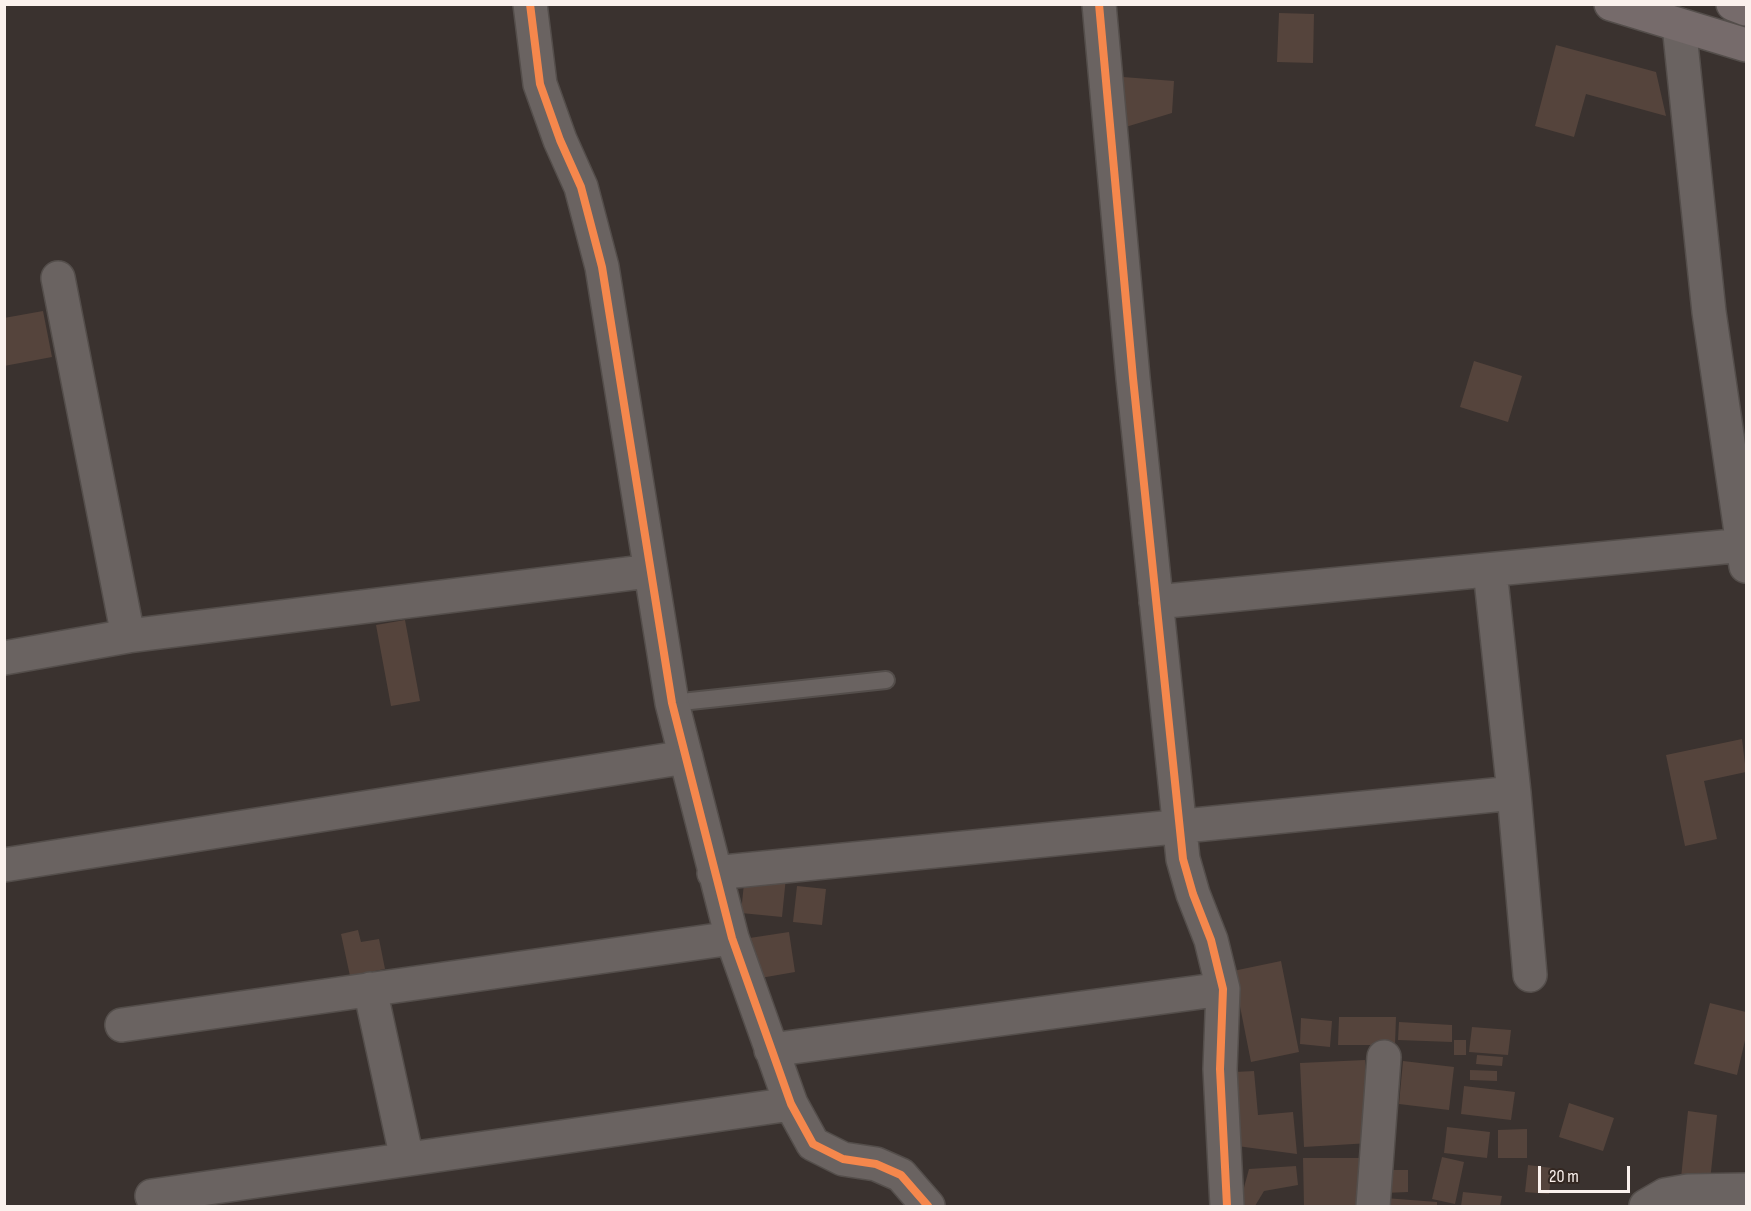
<!DOCTYPE html>
<html>
<head>
<meta charset="utf-8">
<style>
	body { margin:0 }
	#map { position:relative; width:1751px; height:1211px; overflow:hidden; background:#3a322f; font-family:"Sofia Sans Condensed",sans-serif }
	canvas { display:block }
	.frame { position:absolute; inset:0; border:6px solid #faf1ed; pointer-events:none }
	.scale { position:absolute; left:1538px; top:1166px; width:92px; height:27px; box-sizing:border-box; border:3px solid #faf1ed; border-top:0; padding-left:8px; font-size:18px; line-height:21px; white-space:nowrap; color:#faf1ed; -webkit-text-stroke:4px #332721; paint-order:stroke }
</style>
</head>
<body>
<div id="map">
<canvas width="1751" height="1211"></canvas>
<div class="frame"></div>
<div class="scale">20 m</div>
</div>
<script>
const ctx = document.querySelector('canvas').getContext('2d');
ctx.lineJoin = 'round';
function paint(path, color) {
  ctx.fillStyle = color;
  ctx.fill(path, 'evenodd');
}
function shape(rows) {
  const path = new Path2D();
  for (const r of rows) {
    path.moveTo(r[0], r[1]);
    for (let i = 2; i < r.length; i += 2) path.lineTo(r[i], r[i + 1]);
  }
  return path;
}
function strokePath(path, color, width, dash) {
  ctx.strokeStyle = color;
  ctx.lineWidth = width;
  ctx.lineCap = dash ? 'butt' : 'round';
  ctx.setLineDash(dash || []);
  ctx.stroke(path);
}
paint(shape([
	[1279,13,1314,14,1313,63,1277,62],
	[1556,45,1656,72,1666,116,1586,94,1574,137,1535,126],
	[1123,77,1174,81,1172,113,1119,129],
	[43,311,52,357,4,366,4,318],
	[1474,361,1522,376,1508,422,1460,407],
	[405,620,420,701,391,706,376,625],
	[1742,739,1746,772,1704,781,1717,839,1685,846,1666,755],
	[745,873,786,877,782,917,741,913],
	[797,886,826,889,822,925,793,922],
	[358,930,361,942,379,939,385,969,350,976,341,934],
	[789,932,795,972,749,980,743,939],
	[1281,961,1299,1052,1251,1062,1233,971],
	[1710,1003,1746,1012,1746,1036,1737,1075,1694,1064],
	[1339,1017,1396,1017,1395,1045,1338,1045],
	[1301,1018,1332,1021,1330,1047,1300,1044],
	[1399,1022,1452,1025,1452,1042,1398,1040],
	[1472,1027,1511,1030,1508,1055,1469,1052],
	[1454,1040,1466,1040,1466,1055,1454,1055],
	[1477,1055,1503,1057,1502,1066,1476,1064],
	[1365,1060,1370,1143,1304,1147,1300,1063],
	[1403,1061,1454,1067,1449,1110,1399,1104],
	[1470,1070,1497,1071,1497,1081,1470,1080],
	[1254,1071,1258,1115,1293,1112,1297,1154,1237,1146,1235,1072],
	[1464,1086,1515,1092,1511,1120,1461,1114],
	[1569,1103,1614,1118,1603,1151,1559,1137],
	[1688,1111,1717,1115,1710,1181,1681,1178],
	[1447,1127,1490,1132,1487,1158,1444,1153],
	[1527,1129,1527,1158,1498,1158,1498,1130],
	[1442,1157,1464,1162,1455,1204,1432,1199],
	[1303,1158,1363,1158,1364,1206,1304,1206],
	[1528,1165,1552,1168,1549,1194,1525,1192],
	[1296,1166,1298,1185,1264,1191,1255,1206,1239,1206,1249,1169],
	[1383,1170,1408,1170,1408,1192,1384,1193],
	[1463,1192,1502,1196,1500,1206,1461,1206],
	[1385,1198,1437,1202,1437,1206,1384,1206]
]), '#55443c');
const service = shape([
	[672,703,886,680]
]);
const minor = shape([
	[530,4,540,84,560,140,581,187,602,267,672,703,732,938,791,1104,813,1144,843,1159,876,1164,901,1175,928,1206],
	[1099,4,1133,378,1183,859,1193,894,1211,940,1223,989,1220,1069,1227,1206],
	[1679,25,1709,312,1746,566],
	[58,278,128,636],
	[1490,570,1514,793,1530,975],
	[1156,602,1744,545],
	[4,658,128,636,650,571],
	[4,865,686,757],
	[714,873,1514,793],
	[370,989,407,1159],
	[122,1025,732,938],
	[771,1050,1223,989],
	[152,1196,791,1104],
	[1373,1206,1384,1057],
	[1646,1206,1665,1195,1688,1191,1746,1190]
]);
const trunk = shape([
	[1611,4,1746,45],
	[1733,4,1746,9]
]);
strokePath(service, '#544e4b', 20);
strokePath(minor, '#544e4b', 36);
strokePath(trunk, '#544e4b', 36);
strokePath(service, '#6a6361', 16);
strokePath(minor, '#6a6361', 33);
strokePath(trunk, '#766b6b', 33);
strokePath(shape([
	[530,4,540,84,560,140,581,187,602,267,672,703,732,938,791,1104,813,1144,843,1159,876,1164,901,1175,928,1206],
	[1099,4,1133,378,1183,859,1193,894,1211,940,1223,989,1220,1069,1227,1206]
]), '#f5874c', 8);
</script>
</body>
</html>
